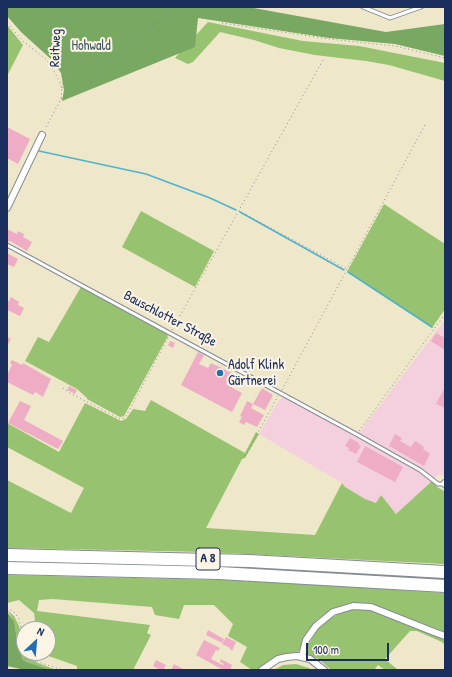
<!DOCTYPE html>
<html>
<head>
<meta charset="utf-8">
<style>
	body { margin:0 }
	#map { position:relative; width:452px; height:677px; overflow:hidden; background:#eee7ca; font-family:"Patrick Hand",sans-serif }
	canvas { display:block }
	.frame { position:absolute; inset:0; border:8px solid #1b2f5e; pointer-events:none }
	.north { position:absolute; left:16px; top:621px; width:40px; height:40px; box-sizing:border-box; background:#fcf5e5; border:1px solid #a2a6af; border-radius:50%; rotate:26deg; font-size:11px; font-weight:700; line-height:16px; text-align:center; color:#1b2f5e }
	.north::after { content:''; display:block; margin:auto; width:14px; height:18px; background:#1f6fb2; clip-path:polygon(50% 0,100% 100%,50% 72%,0 100%) }
	.scale { position:absolute; left:306px; top:643px; width:83px; height:18px; box-sizing:border-box; border:2px solid #1b2f5e; border-top:0; padding-left:5px; font-size:12px; line-height:14px; white-space:nowrap; color:#1b2f5e; -webkit-text-stroke:3px #fcf5e5; paint-order:stroke }
</style>
</head>
<body>
<div id="map">
<canvas width="452" height="677"></canvas>
<div class="frame"></div>
<div class="north">N</div>
<div class="scale">100 m</div>
</div>
<script>
const ctx = document.querySelector('canvas').getContext('2d');
ctx.lineJoin = 'round';
function paint(path, color) {
  ctx.fillStyle = color;
  ctx.fill(path, 'evenodd');
}
function shape(rows) {
  const path = new Path2D();
  for (const r of rows) {
    path.moveTo(r[0], r[1]);
    for (let i = 2; i < r.length; i += 2) path.lineTo(r[i], r[i + 1]);
  }
  return path;
}
function strokePath(path, color, width, dash) {
  ctx.strokeStyle = color;
  ctx.lineWidth = width;
  ctx.lineCap = dash ? 'butt' : 'round';
  ctx.setLineDash(dash || []);
  ctx.stroke(path);
}
function label(font, color, halo, rows, align = 'center') {
  ctx.font = font + ' "Patrick Hand",sans-serif';
  ctx.lineWidth = 4;
  ctx.setLineDash([]);
  ctx.textBaseline = 'middle';
  ctx.strokeStyle = halo;
  ctx.fillStyle = color;
  for (const [text, x, y, turn = 0] of rows) {
    ctx.save();
    ctx.translate(x, y);
    ctx.rotate((+turn || 0) * Math.PI / 180);
    ctx.textAlign = isNaN(turn) ? turn : align;
    if (halo) ctx.strokeText(text, 0, 0);
    ctx.fillText(text, 0, 0);
    ctx.restore();
  }
}
paint(shape([
	[445,320,445,476,439,474,396,514,381,495,376,503,365,499,345,487,342,483,259,434,279,400,285,397,356,437]
]), '#f4cfdd');
paint(shape([
	[208,22,303,41,359,46,445,63,445,81,389,65,366,61,315,55,279,48,254,40,220,32,193,62,188,64,175,58],
	[7,25,23,45,7,76],
	[384,204,445,244,445,309,432,328,347,272],
	[141,211,214,251,195,287,122,247],
	[81,287,166,333,168,336,124,416,120,417,87,399,87,398,77,389,25,361,38,337,49,342],
	[151,400,245,453,256,432,259,434,248,453,245,458,242,459,206,528,315,535,342,483,345,487,365,499,376,503,381,495,396,514,432,481,437,487,444,491,445,490,445,564,207,552,7,548,7,480,71,513,84,488,7,447,7,423,59,452,85,403,121,421,126,419,133,409,145,411],
	[7,561,231,566,249,567,7,562],
	[380,574,445,577,445,579,395,576],
	[7,575,265,581,445,593,445,632,372,604,354,603,335,608,318,619,307,632,299,651,296,654,284,654,270,660,258,670,252,670,240,662,247,647,228,636,233,624,214,605,184,605,179,619,155,615,152,607,53,599,39,600,37,611,150,625,147,633,151,635,133,670,77,670,77,666,40,653,48,653,48,629,36,629,34,613,19,600,7,603],
	[356,609,369,609,445,637,445,645,442,642,417,631,410,631,385,659,398,670,385,670,378,665,374,670,331,670,319,659,307,654,308,646,317,629,329,619,342,612],
	[7,610,14,616,19,626,24,653,38,663,56,670,51,670,27,662,23,660,18,646,14,621],
	[296,664,309,668,312,670,274,670,283,665]
]), '#97c26f');
paint(shape([
	[7,7,248,7,386,32,445,24,445,56,395,44,329,38,198,18,195,47,62,101,64,90,61,73,52,60,21,32,7,16],
	[7,612,14,621,18,646,23,660,27,662,51,670,25,670,7,666]
]), '#79a862');
strokePath(shape([
	[39,151,146,174,210,198,236,210],
	[240,212,344,270],
	[348,272,432,327]
]), '#4eb3cd', 1.5);
paint(shape([
	[7,127,30,139,18,164,7,158],
	[7,229,17,234,18,231,24,234,23,237,32,242,27,251,10,241,9,242,7,241],
	[7,253,18,259,14,267,7,264],
	[11,297,19,302,18,305,24,308,20,316,7,310,7,304],
	[436,333,445,338,445,350,431,341],
	[7,337,11,339,7,346],
	[170,341,175,343,173,348,168,345],
	[198,352,204,355,199,364,208,368,211,363,234,374,229,384,227,382,226,384,242,393,232,412,181,385],
	[12,360,22,365,23,363,51,379,43,397,35,392,33,395,7,382,7,375,12,365,10,363],
	[69,386,77,390,75,394,67,390],
	[445,387,445,408,436,404],
	[262,388,273,395,265,410,253,404],
	[20,401,31,406,24,420,63,441,58,449,8,423],
	[247,401,253,404,251,408,264,415,257,427,246,422,244,425,239,422,242,417,240,416],
	[395,434,402,438,400,441,411,447,415,441,424,447,423,449,430,454,424,466,389,446],
	[350,438,357,442,359,443,358,445,361,446,356,454,348,450,349,448,345,446],
	[365,446,403,467,395,482,357,462],
	[208,630,224,639,222,643,206,635],
	[226,637,236,642,232,651,230,649,230,648,222,644],
	[204,640,220,648,218,651,216,650,211,659,223,665,224,664,220,662,221,659,232,665,230,670,223,670,196,655],
	[156,660,166,665,163,670,160,670,153,666],
	[174,664,185,670,171,670]
]), '#eeadc4');
const lane = shape([
	[363,7,390,18,421,7],
	[7,245,356,434,420,470,438,484,445,484]
]);
const street = shape([
	[7,208,42,135],
	[445,484,445,483],
	[302,656,306,640,316,626,333,612,353,606,371,607,434,632,445,636],
	[262,670,278,659,287,657,297,656,310,659,324,670]
]);
const highway = shape([
	[7,555,249,561,445,572],
	[7,568,219,573,445,586]
]);
strokePath(lane, '#848b94', 5);
strokePath(street, '#848b94', 8);
strokePath(highway, '#848b94', 14);
strokePath(shape([
	[7,23,23,41,47,60,55,73,60,83,62,88,61,99,45,129],
	[222,23,329,39,395,46,445,58],
	[62,88,67,65,66,7],
	[61,99,77,91,96,72,135,42,175,7],
	[239,211,347,269],
	[172,330,323,60],
	[63,388,70,393,120,419,125,418,169,336],
	[282,390,426,123],
	[359,431,445,314],
	[245,456,278,396],
	[7,608,14,612,19,619,24,644],
	[28,653,33,658,41,663,63,670],
	[19,670,28,655]
]), '#848b94', 1, [1, 3]);
strokePath(lane, '#fff', 3);
strokePath(street, '#fff', 6);
strokePath(highway, '#fff', 12);
for (const [x, y, r, color] of [
	[220,373,4,"#1f6fb2"]
]) {
  const dot = new Path2D();
  dot.arc(x, y, r, 0, 2 * Math.PI);
  ctx.fillStyle = color;
  ctx.fill(dot);
  strokePath(dot, '#fcf5e5', 1.5);
}
for (const [x, y, w] of [
	[208,559,24]
]) {
  const box = new Path2D();
  box.roundRect(x - w / 2, y - 11, w, 22, 3);
  ctx.fillStyle = '#fcf5e5';
  ctx.fill(box);
  strokePath(box, '#1b2f5e', 1);
}
label('bold 13px', '#1b2f5e', null, [
	["A 8",208,559]
]);
label('14px', '#405b63', '#fcf5e5', [
	["Hohwald",91,46]
]);
label('14px', '#1b2f5e', '#fcf5e5', [
	["Reitweg",56,48,-88],
	["Bauschlotter Straße",170,319,28]
]);
label('14px', '#1b2f5e', '#fcf5e5', [
	["Adolf Klink",228,365],
	["Gärtnerei",228,381]
], 'left');
</script>
</body>
</html>
